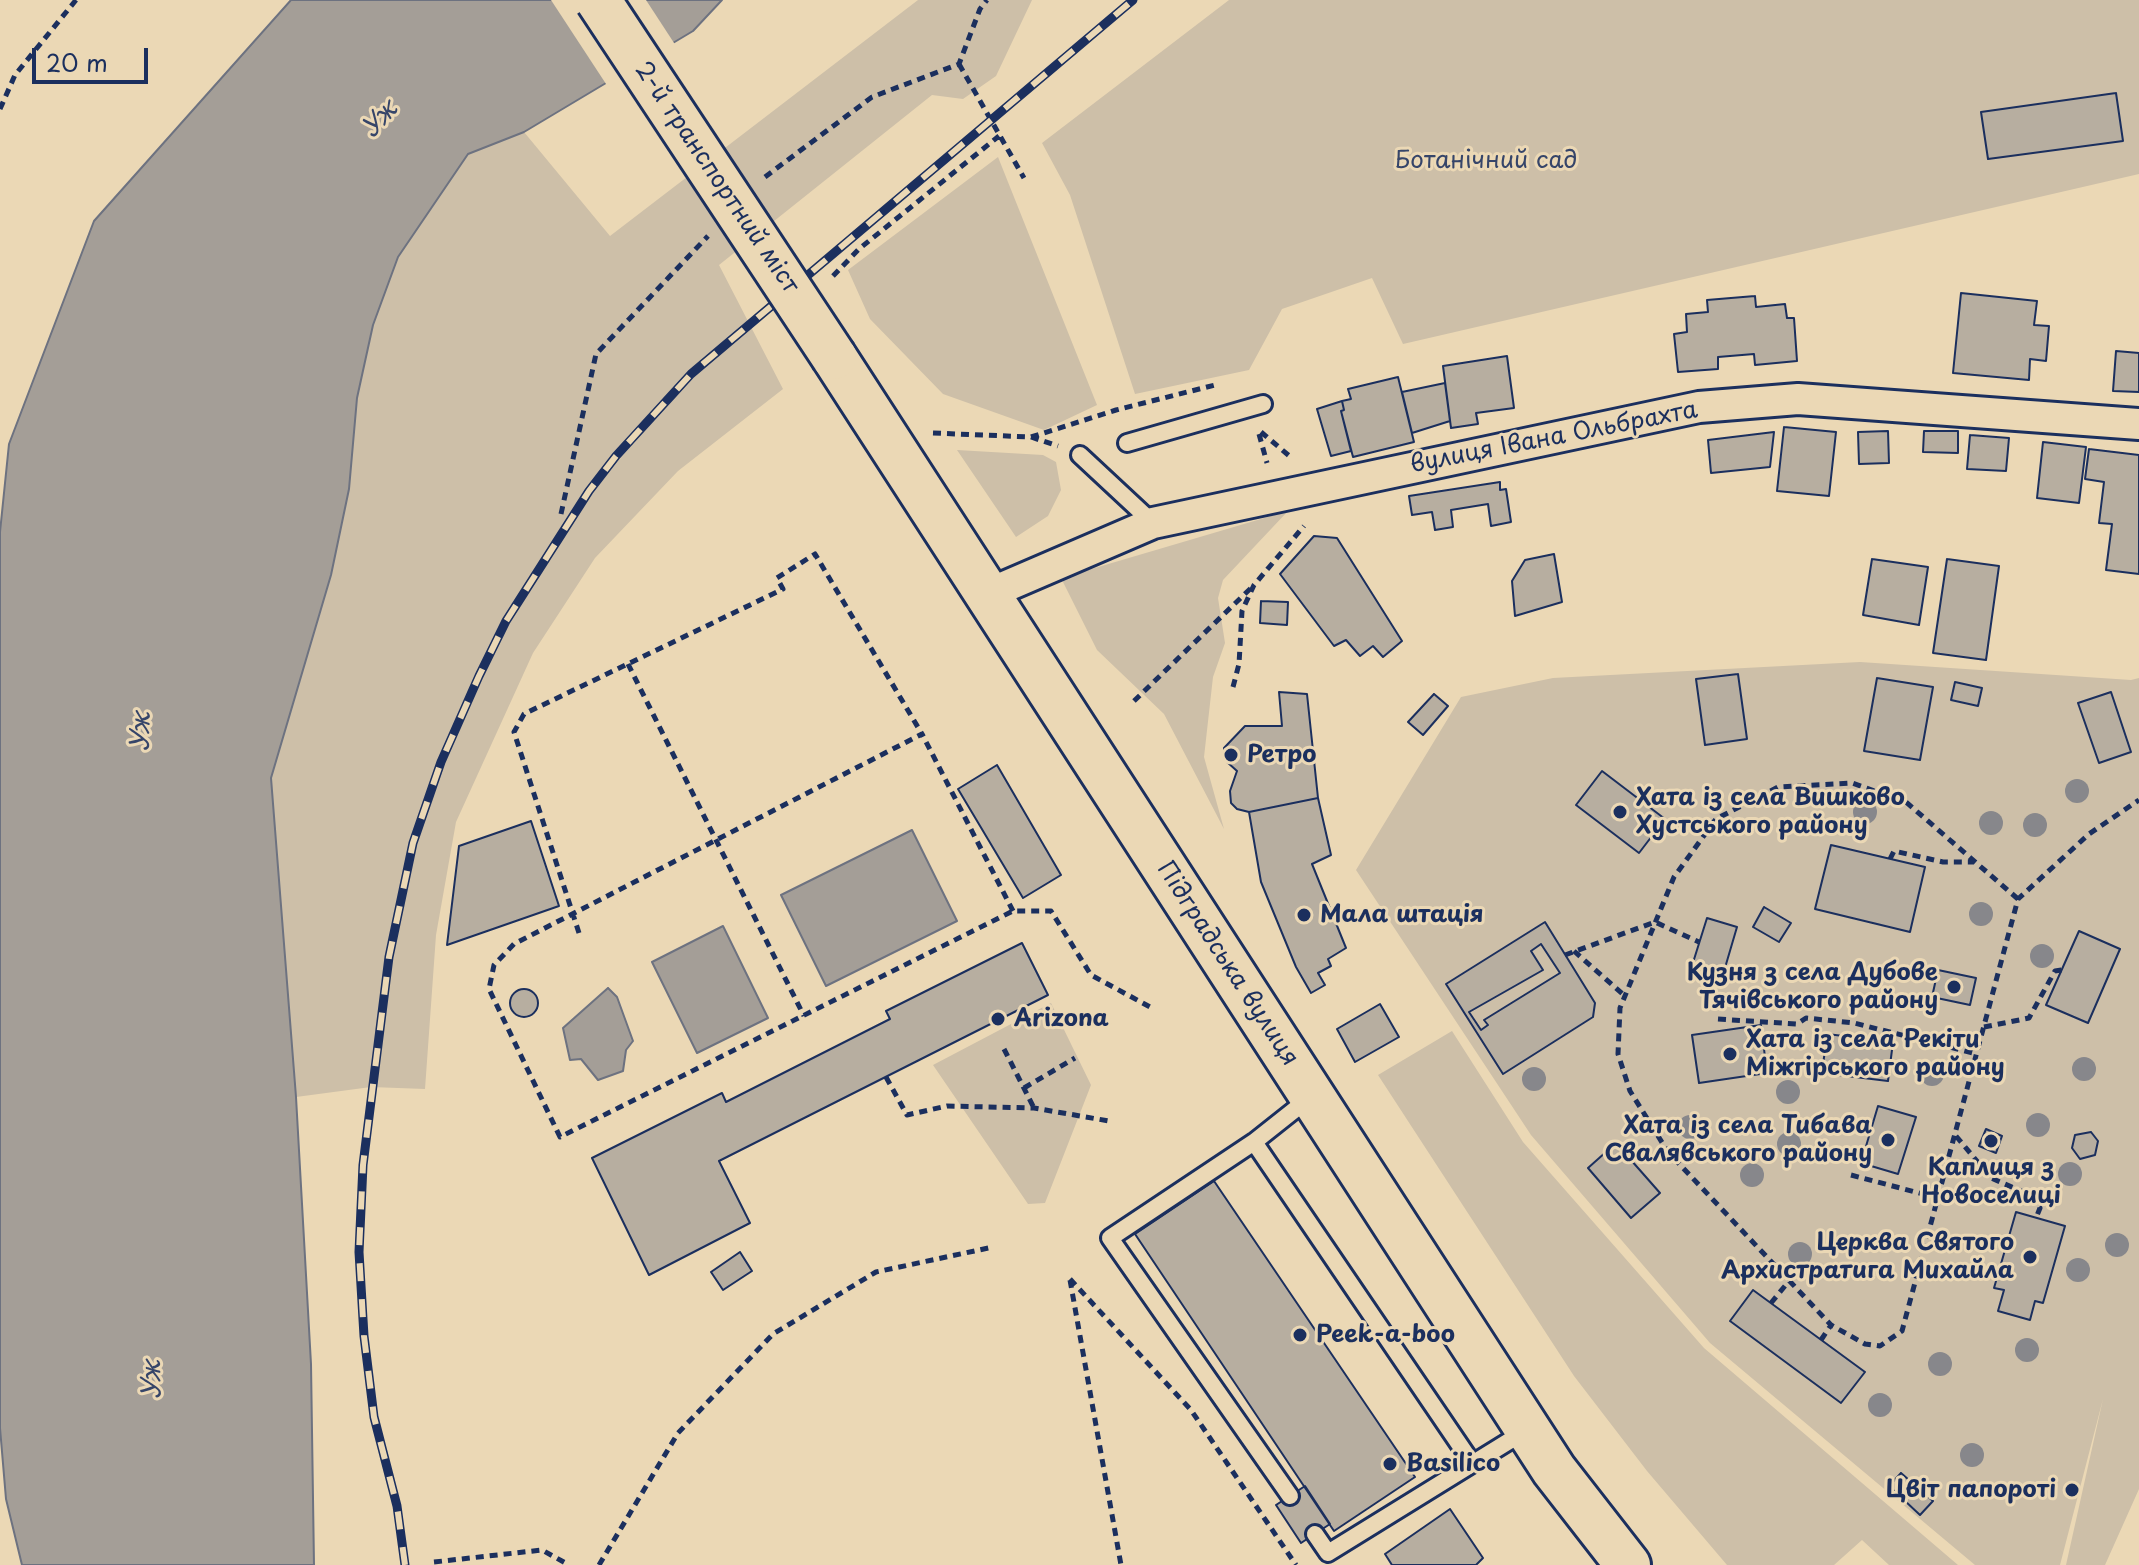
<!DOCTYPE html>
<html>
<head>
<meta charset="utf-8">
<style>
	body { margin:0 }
	#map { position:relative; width:2139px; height:1565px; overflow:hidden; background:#ebd8b5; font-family:"Playpen Sans",sans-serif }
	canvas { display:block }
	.scale { position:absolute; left:32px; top:48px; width:116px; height:36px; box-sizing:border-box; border:4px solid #1b2f5e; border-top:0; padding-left:10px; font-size:24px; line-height:28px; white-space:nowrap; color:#1b2f5e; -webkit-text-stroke:6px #ebd8b5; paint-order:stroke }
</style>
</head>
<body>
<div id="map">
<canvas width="2139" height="1565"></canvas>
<div class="scale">20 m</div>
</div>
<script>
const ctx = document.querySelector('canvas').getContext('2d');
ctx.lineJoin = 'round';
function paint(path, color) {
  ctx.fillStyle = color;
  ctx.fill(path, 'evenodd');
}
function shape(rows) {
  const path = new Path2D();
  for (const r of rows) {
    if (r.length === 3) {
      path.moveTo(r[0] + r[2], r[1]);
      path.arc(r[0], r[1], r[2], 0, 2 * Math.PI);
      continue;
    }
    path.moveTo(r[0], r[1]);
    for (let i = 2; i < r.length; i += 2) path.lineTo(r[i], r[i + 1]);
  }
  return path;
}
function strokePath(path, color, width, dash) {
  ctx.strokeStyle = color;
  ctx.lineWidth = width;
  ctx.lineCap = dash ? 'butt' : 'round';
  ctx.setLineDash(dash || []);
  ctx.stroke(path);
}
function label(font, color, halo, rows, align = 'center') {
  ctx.font = font + ' "Playpen Sans",sans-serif';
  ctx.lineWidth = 6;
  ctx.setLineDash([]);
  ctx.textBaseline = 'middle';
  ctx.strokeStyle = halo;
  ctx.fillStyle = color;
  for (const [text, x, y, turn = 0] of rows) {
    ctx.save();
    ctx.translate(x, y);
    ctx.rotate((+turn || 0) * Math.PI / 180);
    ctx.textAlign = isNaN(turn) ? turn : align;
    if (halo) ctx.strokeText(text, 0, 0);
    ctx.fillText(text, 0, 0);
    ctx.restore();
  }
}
paint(shape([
	[918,0,1032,0,996,76,963,99,932,95,719,265,783,389,678,471,595,558,533,653,456,822,436,935,425,1089,371,1087,296,1097,271,778,331,575,349,489,357,398,373,325,398,257,468,154,524,132,610,236],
	[1229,0,2139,0,2139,174,1403,344,1372,278,1282,309,1249,370,1135,394,1070,195,1042,143],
	[998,157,1097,405,1044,430,943,394,870,319,848,270],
	[957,450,1043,455,1056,462,1061,490,1048,516,1016,537],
	[1288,511,1223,580,1218,598,1225,643,1213,677,1204,757,1224,829,1164,714,1097,650,1061,578],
	[1860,662,2131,680,2139,678,2139,1489,2105,1565,2066,1565,2103,1399,2060,1565,1975,1565,1710,1343,1531,1135,1356,870,1461,697,1553,678],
	[1051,1003,1091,1085,1045,1203,1028,1204,933,1065],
	[1452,1031,1523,1142,1704,1348,1958,1565,1889,1565,1862,1540,1834,1565,1727,1565,1647,1471,1574,1376,1378,1075]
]), '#cdbfa8');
const water = shape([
	[291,0,722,0,693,31,524,132,468,154,398,257,373,325,357,398,349,489,331,575,271,778,296,1097,311,1364,314,1565,22,1565,6,1499,0,1428,0,532,9,444,94,221,291,0],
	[912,830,957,921,826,986,781,895,912,830],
	[723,926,768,1018,697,1053,652,962,723,926],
	[608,988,617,997,633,1041,626,1050,623,1071,598,1080,581,1059,570,1060,563,1028,608,988]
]);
paint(water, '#a49e97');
strokePath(water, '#6d7280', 2);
paint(shape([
	[551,0,646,0,676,46,608,87]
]), '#ebd8b5');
const building = shape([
	[2116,93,2123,141,1988,159,1981,112,2116,93],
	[1961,293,2037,301,2034,325,2049,326,2046,361,2030,359,2029,380,1953,373,1961,293],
	[1755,296,1756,307,1785,304,1787,318,1794,318,1797,361,1755,365,1754,354,1718,357,1718,369,1678,372,1674,334,1687,332,1686,314,1708,312,1707,300,1755,296],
	[2116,351,2139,353,2139,392,2113,391,2116,351],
	[1507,356,1514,408,1476,413,1478,424,1451,428,1443,366,1507,356],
	[1398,377,1414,442,1353,457,1341,411,1344,410,1342,401,1351,399,1348,389,1398,377],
	[1445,383,1450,421,1412,433,1402,392,1445,383],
	[1342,401,1344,410,1341,411,1351,451,1331,456,1317,409,1342,401],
	[1784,427,1836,432,1829,496,1777,491,1784,427],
	[1888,431,1889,463,1859,464,1858,432,1888,431],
	[1924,431,1958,431,1958,453,1923,452,1924,431],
	[1774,432,1770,467,1711,473,1708,440,1774,432],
	[1970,435,2009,438,2006,471,1967,469,1970,435],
	[2043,442,2086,447,2079,503,2037,498,2043,442],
	[2089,449,2139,455,2139,574,2106,570,2112,524,2099,523,2104,482,2085,479,2089,449],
	[1500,482,1500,490,1506,489,1511,522,1491,526,1488,504,1451,510,1453,527,1435,530,1432,512,1412,515,1409,496,1500,482],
	[1314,536,1337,538,1402,641,1383,657,1373,646,1360,656,1346,640,1334,646,1280,574,1314,536],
	[1554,554,1562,602,1515,616,1512,581,1525,560,1554,554],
	[1872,559,1928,567,1919,625,1863,615,1872,559],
	[1947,559,1999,566,1986,660,1933,653,1947,559],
	[1261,601,1288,602,1287,625,1260,623,1261,601],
	[1738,674,1747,739,1705,745,1696,679,1738,674],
	[1877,678,1933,687,1920,760,1864,751,1877,678],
	[1955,682,1982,688,1978,706,1951,700,1955,682],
	[1279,692,1307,694,1318,798,1249,812,1237,809,1231,803,1230,791,1237,771,1227,762,1224,748,1245,726,1282,726,1279,692],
	[2111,692,2131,752,2099,763,2078,703,2111,692],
	[1434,694,1448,706,1423,735,1408,722,1434,694],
	[997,765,1061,875,1023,898,958,789,997,765],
	[1602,771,1665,819,1639,853,1576,805,1602,771],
	[1318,798,1331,855,1312,864,1346,948,1328,959,1331,966,1318,973,1325,985,1311,993,1296,967,1261,882,1249,812,1318,798],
	[531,821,559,906,447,945,459,846,531,821],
	[1831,845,1925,867,1910,932,1815,909,1831,845],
	[1764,907,1791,923,1779,942,1753,927,1764,907],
	[1707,918,1737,927,1722,978,1691,969,1707,918],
	[1545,922,1595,1003,1593,1017,1503,1074,1446,984,1545,922],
	[1541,944,1560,973,1484,1020,1488,1025,1481,1030,1469,1012,1543,970,1531,951,1541,944],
	[2079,931,2120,949,2088,1023,2046,1005,2079,931],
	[1022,943,1048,995,719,1161,750,1223,649,1275,592,1158,722,1093,726,1102,890,1019,886,1011,1022,943],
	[1938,970,1976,978,1970,1005,1932,997,1938,970],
	[524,1003,14],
	[1380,1004,1399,1037,1355,1062,1337,1029,1380,1004],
	[1761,1025,1767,1073,1699,1083,1692,1035,1761,1025],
	[1827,1034,1893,1042,1888,1081,1822,1073,1827,1034],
	[1878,1106,1916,1117,1898,1174,1861,1163,1878,1106],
	[1986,1129,2002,1136,1996,1153,1979,1146,1986,1129],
	[2091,1132,2098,1141,2095,1155,2080,1159,2072,1148,2075,1135,2091,1132],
	[1616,1143,1660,1193,1631,1218,1588,1168,1616,1143],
	[1214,1181,1415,1477,1334,1531,1135,1234,1214,1181],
	[2016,1212,2065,1226,2043,1303,2035,1301,2030,1320,1998,1311,2004,1290,1994,1288,2016,1212],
	[740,1252,752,1271,723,1290,711,1272,740,1252],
	[1753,1290,1865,1372,1841,1403,1730,1321,1753,1290],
	[1901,1473,1933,1501,1920,1515,1889,1486,1901,1473],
	[1305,1486,1330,1524,1301,1543,1276,1505,1305,1486],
	[1450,1509,1483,1558,1476,1565,1392,1565,1385,1554,1450,1509]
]);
paint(building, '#b7aea0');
strokePath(building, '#1b2f5e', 2);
const lane = shape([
	[1127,443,1263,404],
	[1080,455,1153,523],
	[1254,1142,1472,1463],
	[1290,1496,1110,1238,1254,1142,1312,1096],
	[1315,1534,1328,1553,1527,1430]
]);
const street = shape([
	[988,594,1153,523,1699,407,1798,399,2139,424]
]);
const secondary = shape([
	[834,357,1554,1470,1628,1565]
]);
strokePath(lane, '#1b2f5e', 22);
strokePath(street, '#1b2f5e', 36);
strokePath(secondary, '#1b2f5e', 50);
strokePath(shape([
	[959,64,1024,178],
	[0,109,15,75,76,0],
	[765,177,872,97,959,64,980,9,987,0],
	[833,276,859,249,999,136],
	[1261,432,1293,459],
	[933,433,1031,437,1058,446],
	[1259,434,1267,463],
	[1031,437,1116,410,1215,385],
	[561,514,596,354,708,236],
	[628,664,804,1016],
	[1233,687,1239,664,1242,611,1254,585,1304,526],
	[1134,701,1251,588],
	[1890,859,1894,851,1943,862,1974,862],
	[2018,899,1906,802,1852,783,1778,787,1716,819,1674,877,1620,1008,1618,1054,1630,1091,1668,1152,1831,1325,1865,1344,1880,1346,1902,1331,2018,899,2089,834,2139,800],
	[1013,911,922,734,514,944,494,965,489,989,560,1137,1013,911,1051,911,1091,975,1150,1007],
	[579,933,514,732,524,714,783,589,777,578,815,554,922,734],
	[1574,951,1625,996],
	[1565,955,1655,922,1699,942],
	[1718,1019,1797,1024,1806,1018,1854,1023,1977,1054],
	[1984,1027,2029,1018,2055,971,2062,970],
	[1004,1049,1034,1108],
	[886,1077,907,1115,947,1106,1034,1108,1109,1121],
	[1024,1088,1075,1058],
	[1956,1136,1991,1178,2028,1194,2040,1208,2036,1218],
	[1851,1175,1938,1198],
	[1070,1279,1191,1410,1296,1565],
	[1070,1280,1121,1565],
	[1771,1303,1789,1281],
	[1821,1340,1831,1325],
	[434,1562,542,1550,569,1565],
	[599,1565,678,1433,773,1334,876,1272,993,1247]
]), '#1b2f5e', 5, [8, 6]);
strokePath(lane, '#ebd8b5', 16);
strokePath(street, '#ebd8b5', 30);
strokePath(secondary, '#ebd8b5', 44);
const rail = shape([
	[405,1565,397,1506,374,1417,364,1336,359,1252,363,1165,389,957,413,843,441,762,479,676,506,621,589,491,616,456,691,374,1133,0]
]);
strokePath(rail, '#1b2f5e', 9);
strokePath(rail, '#ebd8b5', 6, [18]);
const secondaryBridge = shape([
	[598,0,834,357]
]);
strokePath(secondaryBridge, '#1b2f5e', 50, []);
strokePath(secondaryBridge, '#ebd8b5', 44);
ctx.fillStyle = '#87878b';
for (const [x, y] of [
	[2077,791],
	[1865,812],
	[1991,823],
	[2035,825],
	[1981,914],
	[2042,956],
	[2084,1069],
	[1932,1074],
	[1534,1079],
	[1788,1092],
	[2038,1125],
	[1690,1127],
	[1789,1144],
	[2070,1174],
	[1752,1175],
	[2117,1245],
	[1800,1254],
	[2078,1270],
	[2027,1350],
	[1940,1364],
	[1880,1405],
	[1972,1455]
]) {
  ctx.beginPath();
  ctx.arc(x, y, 12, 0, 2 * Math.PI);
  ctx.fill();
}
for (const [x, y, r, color] of [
	[1231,755,8,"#1b2f5e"],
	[1620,812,8,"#1b2f5e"],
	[1304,915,8,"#1b2f5e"],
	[1954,987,8,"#1b2f5e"],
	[998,1019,8,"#1b2f5e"],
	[1730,1054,8,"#1b2f5e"],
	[1888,1140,8,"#1b2f5e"],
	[1991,1141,8,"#1b2f5e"],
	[2030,1257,8,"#1b2f5e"],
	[1300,1335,8,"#1b2f5e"],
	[1390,1464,8,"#1b2f5e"],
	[2072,1490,8,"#1b2f5e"]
]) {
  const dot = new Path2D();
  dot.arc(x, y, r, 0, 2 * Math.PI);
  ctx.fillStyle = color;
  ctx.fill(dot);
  strokePath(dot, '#ebd8b5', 3);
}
label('24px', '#364569', '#ebd8b5', [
	["Ботанічний сад",1486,161]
]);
label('24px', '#1b2f5e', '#ebd8b5', [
	["2-й транспортний міст",716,178,56],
	["вулиця Івана Ольбрахта",1554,438,-11],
	["Підградська вулиця",1227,964,57]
]);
label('bold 24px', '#1b2f5e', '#ebd8b5', [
	["Ретро",1247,755],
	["Хата із села Вишково",1636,798],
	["Хустського району",1636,826],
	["Мала штація",1320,915],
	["Кузня з села Дубове",1938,973,"right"],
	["Тячівського району",1938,1001,"right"],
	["Arizona",1014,1019],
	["Хата із села Рекіти",1746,1040],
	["Міжгірського району",1746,1068],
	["Хата із села Тибава",1872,1126,"right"],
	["Свалявського району",1872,1154,"right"],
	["Каплиця з",1991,1168,"center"],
	["Новоселиці",1991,1196,"center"],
	["Церква Святого",2014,1243,"right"],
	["Архистратига Михайла",2014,1271,"right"],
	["Peek-a-boo",1316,1335],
	["Basilico",1406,1464],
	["Цвіт папороті",2056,1490,"right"]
], 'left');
label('italic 26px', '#364569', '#ebd8b5', [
	["Уж",380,120,-48],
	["Уж",142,732,-88],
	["Уж",153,1380,-91]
]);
</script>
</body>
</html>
